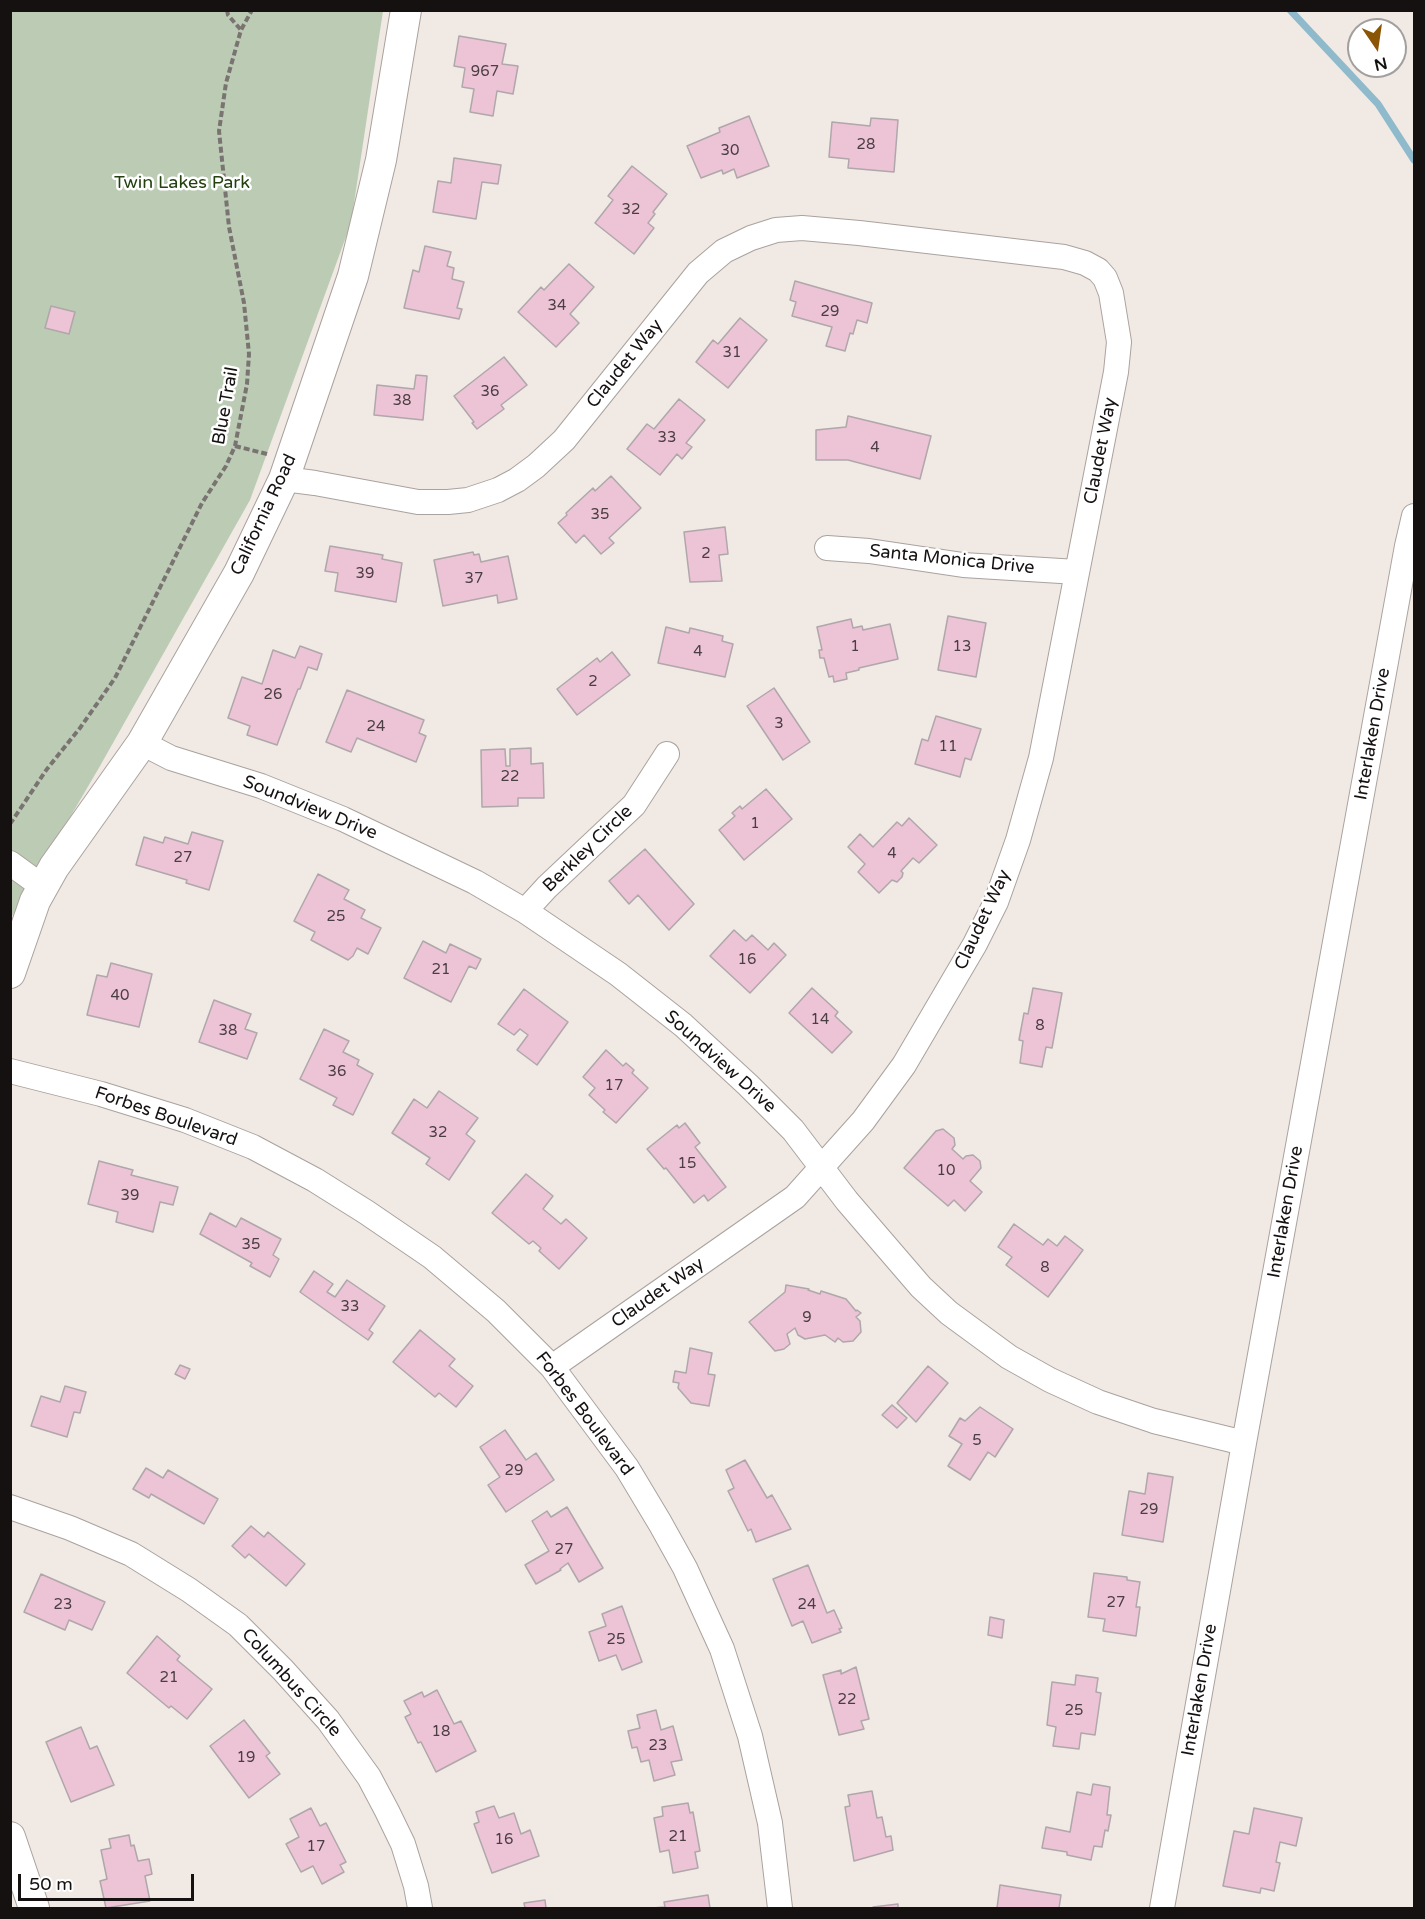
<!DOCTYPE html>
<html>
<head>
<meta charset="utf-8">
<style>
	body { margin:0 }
	#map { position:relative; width:1425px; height:1919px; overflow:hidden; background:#f1e9e4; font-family:"Varela Round",sans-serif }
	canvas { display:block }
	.frame { position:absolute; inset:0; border:12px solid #141110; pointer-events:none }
	.north { position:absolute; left:1347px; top:18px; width:60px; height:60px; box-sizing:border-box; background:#fff; border:2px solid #a1a09f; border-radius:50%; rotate:167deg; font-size:16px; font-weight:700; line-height:24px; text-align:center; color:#141110 }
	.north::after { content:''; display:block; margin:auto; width:21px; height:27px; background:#8a5504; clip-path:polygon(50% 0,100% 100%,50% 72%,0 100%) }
	.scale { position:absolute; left:18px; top:1874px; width:176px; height:27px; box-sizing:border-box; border:3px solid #141110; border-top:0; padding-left:8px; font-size:18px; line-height:21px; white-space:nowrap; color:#141110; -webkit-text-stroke:4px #fff; paint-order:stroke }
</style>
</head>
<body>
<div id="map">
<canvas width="1425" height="1919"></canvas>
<div class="frame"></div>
<div class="north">N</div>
<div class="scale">50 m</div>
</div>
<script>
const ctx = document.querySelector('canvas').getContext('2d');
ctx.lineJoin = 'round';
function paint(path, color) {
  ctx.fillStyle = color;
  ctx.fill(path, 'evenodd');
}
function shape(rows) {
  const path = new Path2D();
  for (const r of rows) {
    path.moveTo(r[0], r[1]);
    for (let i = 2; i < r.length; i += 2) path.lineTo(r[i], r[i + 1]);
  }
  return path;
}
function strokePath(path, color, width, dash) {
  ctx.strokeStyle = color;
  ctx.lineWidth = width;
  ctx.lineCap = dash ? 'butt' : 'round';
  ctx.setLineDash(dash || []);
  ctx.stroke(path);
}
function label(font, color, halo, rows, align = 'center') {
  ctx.font = font + ' "Varela Round",sans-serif';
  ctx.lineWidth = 5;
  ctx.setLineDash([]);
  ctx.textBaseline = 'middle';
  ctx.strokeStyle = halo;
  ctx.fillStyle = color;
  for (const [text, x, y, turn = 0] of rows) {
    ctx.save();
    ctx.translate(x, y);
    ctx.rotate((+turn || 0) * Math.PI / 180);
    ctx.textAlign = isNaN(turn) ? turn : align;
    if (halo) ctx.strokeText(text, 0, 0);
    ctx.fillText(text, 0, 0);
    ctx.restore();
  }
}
paint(shape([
	[11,11,383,11,351,223,250,500,100,766,11,918]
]), '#bccbb4');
strokePath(shape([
	[1290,10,1378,104,1414,160]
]), '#8fbacc', 7);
const building = shape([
	[459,36,506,44,502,64,518,66,513,94,497,91,493,116,470,112,474,89,462,87,465,68,454,66,459,36],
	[749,116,769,166,737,178,734,169,723,174,722,170,701,178,687,146,720,132,719,128,749,116],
	[871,118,898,120,894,172,848,168,849,159,829,157,832,122,870,126,871,118],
	[454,158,501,165,498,184,482,182,476,219,433,212,438,181,451,183,454,158],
	[632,166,667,194,653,212,655,214,648,223,654,228,634,254,595,223,613,200,608,196,632,166],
	[425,246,451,252,447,266,454,268,452,279,464,282,457,308,462,309,459,319,404,308,413,270,419,272,425,246],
	[569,264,594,287,570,314,579,323,556,347,518,312,541,287,544,290,569,264],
	[795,281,872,303,867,323,857,320,853,334,850,333,845,351,826,346,832,327,792,316,796,302,790,300,795,281],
	[51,306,75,312,69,334,45,328,51,306],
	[740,318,767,340,728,388,696,362,713,340,718,344,740,318],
	[504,357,527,385,501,405,504,409,477,429,472,423,474,422,454,396,504,357],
	[416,375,427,376,423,420,374,415,377,385,414,389,416,375],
	[679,399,705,420,686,443,692,447,682,459,677,454,660,475,627,449,647,424,654,429,679,399],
	[848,416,931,436,920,479,848,460,816,460,816,430,846,427,848,416],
	[611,476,641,508,609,538,614,543,601,554,584,535,576,543,558,523,567,515,566,513,593,488,595,491,611,476],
	[725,527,728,554,719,555,722,581,690,582,684,532,725,527],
	[330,546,383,555,382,559,402,563,396,602,335,591,338,573,325,571,330,546],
	[473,552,474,555,479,554,481,562,508,556,517,599,498,603,497,595,443,606,434,560,473,552],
	[948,616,986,623,976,677,938,670,948,616],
	[851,619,853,628,862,626,863,630,890,624,898,659,859,668,859,670,846,673,847,679,834,682,833,676,829,677,824,658,820,658,819,650,822,650,817,627,851,619],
	[666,627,689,633,690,628,723,636,722,641,733,644,725,677,658,663,666,627],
	[300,646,322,654,317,670,308,667,300,689,298,689,290,710,277,745,247,735,250,726,228,718,242,677,262,684,273,650,295,658,300,646],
	[612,652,630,675,577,715,557,689,597,658,600,662,612,652],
	[774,688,810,742,783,760,747,706,774,688],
	[347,690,424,720,419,733,426,736,416,762,357,738,351,752,326,742,347,690],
	[936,716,981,729,971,760,965,758,960,777,915,764,922,739,928,741,936,716],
	[531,748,531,764,543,763,544,798,518,798,518,806,482,807,481,750,505,749,506,766,510,766,510,749,531,748],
	[766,789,792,819,744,860,719,830,735,816,732,813,740,806,742,809,766,789],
	[909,818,937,845,919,863,913,858,901,871,903,873,902,877,897,882,892,880,879,893,858,872,865,864,848,847,860,834,873,847,897,822,902,826,909,818],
	[192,832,223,841,209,890,186,883,187,880,136,865,144,837,163,843,165,837,188,844,192,832],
	[645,849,694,904,669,930,638,895,629,904,609,881,645,849],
	[318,874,349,890,344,899,365,910,361,918,381,928,368,954,357,948,353,956,348,960,311,940,315,932,294,921,318,874],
	[734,930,746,941,752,935,768,950,774,943,786,955,750,993,710,956,734,930],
	[423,941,446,953,450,944,481,959,476,969,469,966,451,1002,404,978,423,941],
	[111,963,152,974,139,1027,87,1015,97,975,107,977,111,963],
	[812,988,838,1012,835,1016,852,1032,832,1053,789,1013,812,988],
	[1033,988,1062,993,1052,1048,1046,1047,1042,1067,1020,1063,1023,1041,1019,1040,1024,1013,1028,1014,1033,988],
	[524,989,568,1022,537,1065,517,1050,528,1035,520,1029,514,1035,498,1024,524,989],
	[214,1000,251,1014,245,1029,257,1033,247,1059,199,1042,214,1000],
	[324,1029,349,1041,343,1052,359,1060,357,1065,373,1074,353,1115,333,1105,337,1098,300,1079,324,1029],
	[606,1050,623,1066,626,1063,634,1070,632,1073,648,1088,616,1123,603,1112,605,1110,589,1095,595,1088,583,1077,606,1050],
	[439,1091,478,1118,466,1134,475,1141,449,1180,426,1164,430,1158,392,1133,414,1099,427,1108,439,1091],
	[685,1123,700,1143,695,1147,726,1187,708,1201,704,1195,694,1203,666,1168,664,1169,647,1149,677,1125,679,1128,685,1123],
	[943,1129,954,1138,955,1145,952,1149,963,1159,966,1156,973,1155,980,1161,981,1168,970,1181,982,1192,965,1211,954,1200,948,1206,904,1168,936,1131,943,1129],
	[99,1161,133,1170,131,1175,178,1187,173,1205,160,1202,153,1232,116,1222,118,1212,88,1204,99,1161],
	[526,1174,553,1196,543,1209,561,1224,566,1219,587,1238,559,1269,539,1251,541,1248,533,1241,529,1244,492,1213,526,1174],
	[210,1213,236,1227,241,1218,281,1239,273,1255,279,1259,270,1277,250,1266,252,1263,200,1234,210,1213],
	[1014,1224,1043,1245,1048,1239,1057,1246,1065,1236,1083,1250,1048,1297,1006,1265,1012,1257,998,1247,1014,1224],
	[314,1271,333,1284,327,1292,335,1297,347,1280,385,1306,369,1330,373,1333,368,1340,300,1292,314,1271],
	[786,1285,809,1289,808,1290,820,1294,821,1291,846,1299,856,1311,857,1310,861,1313,856,1317,860,1321,861,1332,853,1341,843,1342,838,1338,835,1342,825,1335,805,1339,798,1335,795,1328,787,1334,790,1344,784,1349,775,1351,749,1322,785,1292,786,1285],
	[420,1330,455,1359,449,1366,473,1386,456,1407,439,1393,435,1397,393,1362,420,1330],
	[690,1348,712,1353,708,1374,715,1375,709,1406,691,1403,678,1388,679,1383,673,1382,675,1371,686,1373,690,1348],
	[180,1365,190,1369,185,1379,175,1374,180,1365],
	[928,1366,948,1383,916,1422,897,1403,928,1366],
	[65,1386,86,1392,80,1413,74,1412,67,1437,31,1426,41,1396,60,1402,65,1386],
	[892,1405,907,1418,897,1428,882,1415,892,1405],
	[980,1407,1013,1429,995,1457,988,1452,970,1480,948,1466,962,1444,949,1436,960,1418,965,1421,980,1407],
	[505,1430,526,1460,536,1453,554,1480,506,1512,488,1485,500,1477,480,1447,505,1430],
	[745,1460,767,1498,772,1495,791,1529,756,1542,751,1529,748,1531,728,1491,734,1488,726,1470,745,1460],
	[146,1468,163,1478,168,1470,218,1499,204,1524,151,1494,149,1498,133,1489,146,1468],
	[1148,1473,1173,1477,1163,1542,1122,1535,1129,1491,1145,1494,1148,1473],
	[567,1507,603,1568,579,1582,568,1563,560,1569,561,1570,536,1584,525,1565,549,1551,532,1521,547,1511,551,1517,567,1507],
	[251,1526,264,1537,268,1532,305,1564,286,1586,249,1554,245,1558,232,1546,251,1526],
	[808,1565,827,1613,834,1610,842,1628,839,1629,841,1632,812,1643,803,1621,792,1626,773,1579,808,1565],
	[1094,1573,1127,1577,1127,1580,1140,1582,1136,1607,1140,1607,1136,1636,1103,1631,1105,1619,1088,1617,1094,1573],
	[41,1574,105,1602,92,1630,69,1620,65,1630,24,1612,41,1574],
	[622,1606,642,1662,622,1670,616,1655,599,1661,589,1632,606,1626,602,1614,622,1606],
	[990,1617,1004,1620,1002,1638,988,1635,990,1617],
	[157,1636,180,1656,177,1660,212,1689,187,1719,171,1706,169,1708,127,1673,157,1636],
	[856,1667,869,1719,861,1721,864,1729,839,1735,823,1675,841,1670,841,1674,856,1667],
	[1076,1675,1098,1678,1096,1692,1101,1693,1095,1735,1081,1733,1079,1749,1053,1746,1056,1727,1047,1725,1052,1682,1075,1685,1076,1675],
	[437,1690,454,1724,461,1721,476,1751,436,1772,421,1742,418,1743,405,1717,411,1714,404,1701,422,1692,424,1697,437,1690],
	[656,1710,661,1730,673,1726,682,1760,671,1762,675,1775,654,1781,649,1760,641,1762,637,1747,632,1748,628,1731,640,1728,637,1715,656,1710],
	[244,1720,270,1753,266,1756,280,1774,249,1798,210,1746,244,1720],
	[81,1727,90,1749,97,1746,114,1785,71,1802,46,1742,81,1727],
	[1093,1784,1110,1787,1107,1815,1111,1815,1108,1831,1105,1830,1102,1847,1094,1846,1091,1860,1067,1855,1067,1852,1042,1848,1046,1827,1070,1832,1077,1792,1091,1795,1093,1784],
	[872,1791,877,1818,882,1817,886,1837,891,1836,893,1850,854,1861,845,1807,850,1806,848,1795,872,1791],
	[688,1803,690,1813,693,1812,700,1851,695,1852,698,1868,673,1873,669,1850,660,1852,654,1818,663,1816,662,1807,688,1803],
	[494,1806,499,1818,514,1813,521,1834,530,1830,539,1856,492,1873,474,1824,479,1822,476,1812,494,1806],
	[311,1808,320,1826,326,1823,346,1862,340,1865,344,1872,322,1884,313,1866,301,1872,286,1844,299,1837,290,1819,311,1808],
	[1254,1808,1302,1818,1296,1846,1280,1842,1276,1862,1280,1863,1274,1891,1261,1888,1260,1893,1223,1886,1234,1831,1249,1834,1254,1808],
	[129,1835,131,1846,134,1845,138,1861,149,1859,152,1874,145,1876,150,1901,106,1908,100,1881,107,1879,101,1850,111,1848,109,1839,129,1835],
	[1000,1885,1061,1895,1059,1908,997,1908,1000,1885],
	[708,1895,710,1908,652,1908,665,1907,664,1902,708,1895],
	[545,1900,546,1908,525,1908,524,1903,545,1900],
	[898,1904,898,1908,873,1908,873,1907,898,1904]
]);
paint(building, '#edc3d6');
strokePath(building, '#afa7aa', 1.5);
const minor = shape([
	[284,479,315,483,418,502,448,502,468,500,498,490,517,480,536,466,564,440,698,273,724,251,751,238,776,230,802,228,859,233,1064,257,1085,263,1098,270,1105,278,1111,293,1119,342,1116,372,1041,758,1018,840,996,902,975,944,904,1065,863,1121,795,1197,552,1367],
	[827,548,869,551,963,565,1077,572],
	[142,743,171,758,261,786,343,819,475,882,525,911,618,974,683,1025,748,1085,793,1130,847,1201,921,1287,949,1313,1009,1357,1050,1380,1098,1402,1154,1421,1244,1443],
	[10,863,43,887],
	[525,911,547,887,634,805,667,754],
	[10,1071,101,1094,185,1120,253,1147,315,1180,366,1212,432,1257,496,1311,552,1367,627,1468,660,1523,685,1568,722,1649,750,1736,770,1823,780,1908],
	[10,1507,70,1528,131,1554,189,1590,238,1625,283,1670,328,1720,369,1777,387,1811,403,1844,416,1886,420,1908],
	[1162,1908,1244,1443,1407,546,1414,516]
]);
const major = shape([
	[10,973,35,901,54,867,142,743,239,573,284,479,353,276,381,160,406,10],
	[10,1837,34,1908]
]);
strokePath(minor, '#aaa29e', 26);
strokePath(major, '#aaa29e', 32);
strokePath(shape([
	[227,10,228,15,241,30],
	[235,446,267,454],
	[10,824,47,769,80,728,115,678,202,503,226,466,235,446,247,384,249,354,244,303,229,227,219,131,226,83,241,30,252,10]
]), '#797471', 4, [6, 3]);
strokePath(minor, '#fff', 24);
strokePath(major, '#fff', 30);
label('15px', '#4a3e42', null, [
	["967",485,72],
	["28",866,145],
	["30",730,151],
	["32",631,210],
	["34",557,306],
	["29",830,312],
	["31",732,353],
	["36",490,392],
	["38",402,401],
	["33",667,438],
	["4",875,448],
	["35",600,515],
	["2",706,554],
	["39",365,574],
	["37",474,579],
	["1",855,647],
	["13",962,647],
	["4",698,652],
	["2",593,682],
	["26",273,695],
	["3",779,724],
	["24",376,727],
	["11",948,747],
	["22",510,777],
	["1",755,824],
	["4",892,854],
	["27",183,858],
	["25",336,917],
	["16",747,960],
	["21",441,970],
	["40",120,996],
	["14",820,1020],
	["8",1040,1026],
	["38",228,1031],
	["36",337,1072],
	["17",614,1086],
	["32",438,1133],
	["15",687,1164],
	["10",946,1171],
	["39",130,1196],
	["35",251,1245],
	["8",1045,1268],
	["33",350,1307],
	["9",807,1318],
	["5",977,1441],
	["29",514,1471],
	["29",1149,1510],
	["27",564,1550],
	["27",1116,1603],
	["23",63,1605],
	["24",807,1605],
	["25",616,1640],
	["21",169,1678],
	["22",847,1700],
	["25",1074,1711],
	["18",441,1732],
	["23",658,1746],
	["19",246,1758],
	["21",678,1837],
	["16",504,1840],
	["17",316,1847]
]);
label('18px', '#23400e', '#fff', [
	["Twin Lakes Park",182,183]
]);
label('18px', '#141110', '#fff', [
	["Claudet Way",625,364,-51],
	["Blue Trail",226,406,-80],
	["Claudet Way",1101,451,-79],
	["California Road",264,515,-65],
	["Santa Monica Drive",952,560,6],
	["Interlaken Drive",1373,734,-80],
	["Soundview Drive",310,808,22],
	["Berkley Circle",588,849,-44],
	["Claudet Way",983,920,-65],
	["Soundview Drive",720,1062,42],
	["Forbes Boulevard",166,1117,19],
	["Interlaken Drive",1286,1212,-80],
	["Claudet Way",658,1293,-35],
	["Forbes Boulevard",584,1414,53],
	["Columbus Circle",291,1683,48],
	["Interlaken Drive",1200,1690,-80]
]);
</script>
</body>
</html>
